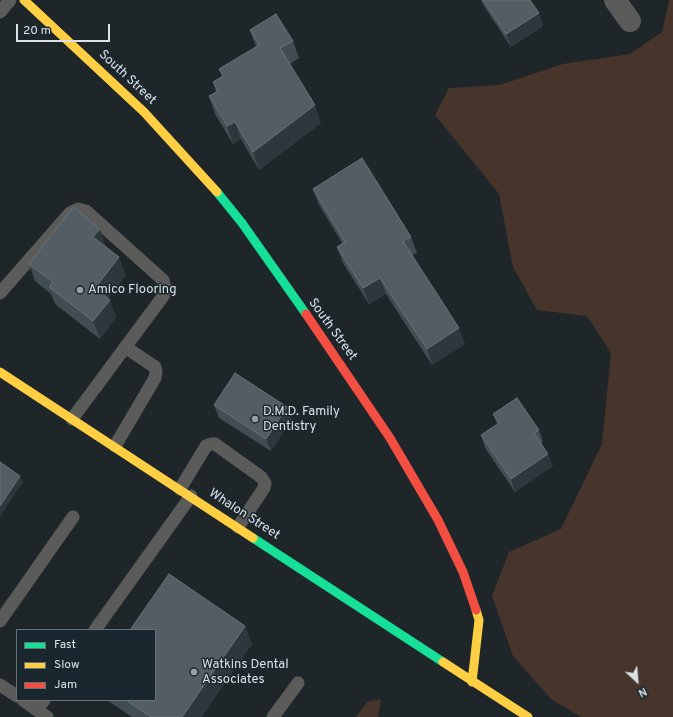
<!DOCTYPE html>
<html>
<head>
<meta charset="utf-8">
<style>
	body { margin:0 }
	#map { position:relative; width:673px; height:717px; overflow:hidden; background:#1f262a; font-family:Overpass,sans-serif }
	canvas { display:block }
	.legend { position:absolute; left:16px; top:629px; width:140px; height:72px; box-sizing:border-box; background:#1b272e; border:1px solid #677278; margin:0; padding:5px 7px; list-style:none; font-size:12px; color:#dae2e6 }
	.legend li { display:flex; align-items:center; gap:8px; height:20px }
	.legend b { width:20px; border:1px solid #677278 }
	.north { position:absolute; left:617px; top:661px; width:40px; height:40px; -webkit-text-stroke:3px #1b272e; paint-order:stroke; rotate:154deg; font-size:11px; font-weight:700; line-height:16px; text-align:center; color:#dae2e6 }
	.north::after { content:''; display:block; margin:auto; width:14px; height:18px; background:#dae2e6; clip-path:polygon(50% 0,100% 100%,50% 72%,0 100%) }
	.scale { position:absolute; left:16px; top:24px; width:94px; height:18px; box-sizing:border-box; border:2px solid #dae2e6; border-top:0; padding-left:5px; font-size:12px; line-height:14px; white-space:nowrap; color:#dae2e6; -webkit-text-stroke:3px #1b272e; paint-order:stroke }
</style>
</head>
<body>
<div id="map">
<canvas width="673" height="717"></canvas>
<ul class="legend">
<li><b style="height:5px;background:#16e098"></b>Fast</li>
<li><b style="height:5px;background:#ffcf43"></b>Slow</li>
<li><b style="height:5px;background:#f24e42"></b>Jam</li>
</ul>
<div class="north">N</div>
<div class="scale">20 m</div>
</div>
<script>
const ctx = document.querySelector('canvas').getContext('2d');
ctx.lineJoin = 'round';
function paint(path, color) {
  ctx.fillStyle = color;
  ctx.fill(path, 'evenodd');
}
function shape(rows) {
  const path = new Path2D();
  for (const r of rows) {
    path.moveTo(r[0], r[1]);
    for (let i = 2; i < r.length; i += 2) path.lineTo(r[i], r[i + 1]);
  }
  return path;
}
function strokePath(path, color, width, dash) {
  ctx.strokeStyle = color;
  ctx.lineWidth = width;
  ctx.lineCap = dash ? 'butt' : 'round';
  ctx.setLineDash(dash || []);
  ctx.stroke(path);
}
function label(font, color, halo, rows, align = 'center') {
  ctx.font = font + ' Overpass,sans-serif';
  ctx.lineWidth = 3;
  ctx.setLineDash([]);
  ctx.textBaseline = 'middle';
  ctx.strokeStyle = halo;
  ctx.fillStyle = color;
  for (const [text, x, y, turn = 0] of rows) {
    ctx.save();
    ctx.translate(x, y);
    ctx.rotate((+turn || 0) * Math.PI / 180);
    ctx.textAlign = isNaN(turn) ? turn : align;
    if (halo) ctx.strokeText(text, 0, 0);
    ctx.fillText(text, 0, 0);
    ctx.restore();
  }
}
paint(shape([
	[669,0,673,0,673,717,581,717,551,699,513,656,492,596,509,552,561,529,602,444,611,353,587,316,537,310,513,267,499,194,435,115,449,88,500,85,563,64,630,54,662,32],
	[381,699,378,717,356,717,367,702]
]), '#47342b');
strokePath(shape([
	[0,12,10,0],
	[0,293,70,213,78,209,86,211,163,280,165,287,164,295,72,419],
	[115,446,155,378,156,371,155,367,125,347],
	[180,489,206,446,211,444,215,444,261,477,265,483,264,488,238,527],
	[0,621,73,517],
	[95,630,191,496],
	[0,685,17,696],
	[23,700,37,710],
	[44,700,37,710,47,717],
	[273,717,298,683]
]), '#5b5b5a', 13);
strokePath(shape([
	[615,0,630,21]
]), '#5b5b5a', 22);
strokePath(shape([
	[217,192,242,223,306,314],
	[253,538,443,662]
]), '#16e098', 9);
strokePath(shape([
	[24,0,144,112,217,192],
	[0,372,253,538],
	[443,662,528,717],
	[472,682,479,620,476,610]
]), '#ffcf43', 9);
strokePath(shape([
	[306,314,390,438,438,520,463,572,476,610]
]), '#f24e42', 9);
paint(shape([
	[481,0,530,0,543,26,511,47,484,6],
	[250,30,293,41,299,58,290,64,321,123,259,170,241,139,233,144,215,114,209,96,216,92,213,82,222,76,219,69,256,47],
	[313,189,411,237,417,253,412,255,465,344,432,365,386,294,369,304,343,263,337,247,342,243,319,205],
	[106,246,126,275,108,298,116,317,100,339,55,304,51,294,35,281,29,264],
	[214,405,287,407,291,420,271,451,219,418],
	[493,414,539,430,543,442,541,443,553,466,515,492,485,448,481,435,497,424],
	[245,626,252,644,201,717,132,717,107,700,155,700]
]), '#424d53');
paint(shape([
	[539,13,543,26,511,47,506,34],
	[315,105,321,123,259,170,253,152],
	[235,122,241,139,233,144,227,126],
	[100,229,106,246,93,237],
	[119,257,126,275,101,306,95,288],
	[380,278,386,294,369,304,363,288],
	[110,300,116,317,100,339,93,321],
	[459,328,465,344,432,365,427,349],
	[287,407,291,420,271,451,266,439],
	[548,454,553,466,515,492,511,479],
	[20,476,23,482,0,517,0,506],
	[245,626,252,644,201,717,182,717]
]), '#2d373c');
const building = shape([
	[483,0,530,0,539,13,506,34,483,0],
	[276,14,293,41,280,48,315,105,253,152,235,122,227,126,209,96,218,91,213,82,223,76,219,69,259,45,250,30,276,14],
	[362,158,411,237,403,241,459,328,427,349,380,278,363,288,337,247,345,242,313,189,362,158],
	[73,207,100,229,93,237,119,257,95,288,110,300,93,321,49,287,53,282,29,264,73,207],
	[235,373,287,407,266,439,214,405,235,373],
	[517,398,539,430,534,433,548,454,511,479,481,435,499,423,493,414,517,398],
	[0,462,20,476,0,506,0,462],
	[169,574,245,626,182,717,151,717,126,700,155,700,155,630,130,630,169,574]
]);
paint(building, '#535d63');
strokePath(building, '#687277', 1);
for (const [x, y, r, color] of [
	[80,290,4,"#99a0a4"],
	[255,419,4,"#99a0a4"],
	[194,672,4,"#99a0a4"]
]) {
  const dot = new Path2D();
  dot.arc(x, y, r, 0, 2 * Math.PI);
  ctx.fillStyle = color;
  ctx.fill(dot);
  strokePath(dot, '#1b272e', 1.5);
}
label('13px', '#dae2e6', '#1b272e', [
	["South Street",127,78,43],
	["South Street",332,330,54],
	["Whalon Street",244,515,33]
]);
label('13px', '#dae2e6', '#1b272e', [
	["Amico Flooring",88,290],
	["D.M.D. Family",263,412],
	["Dentistry",263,427],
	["Watkins Dental",202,665],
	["Associates",202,680]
], 'left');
</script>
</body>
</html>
